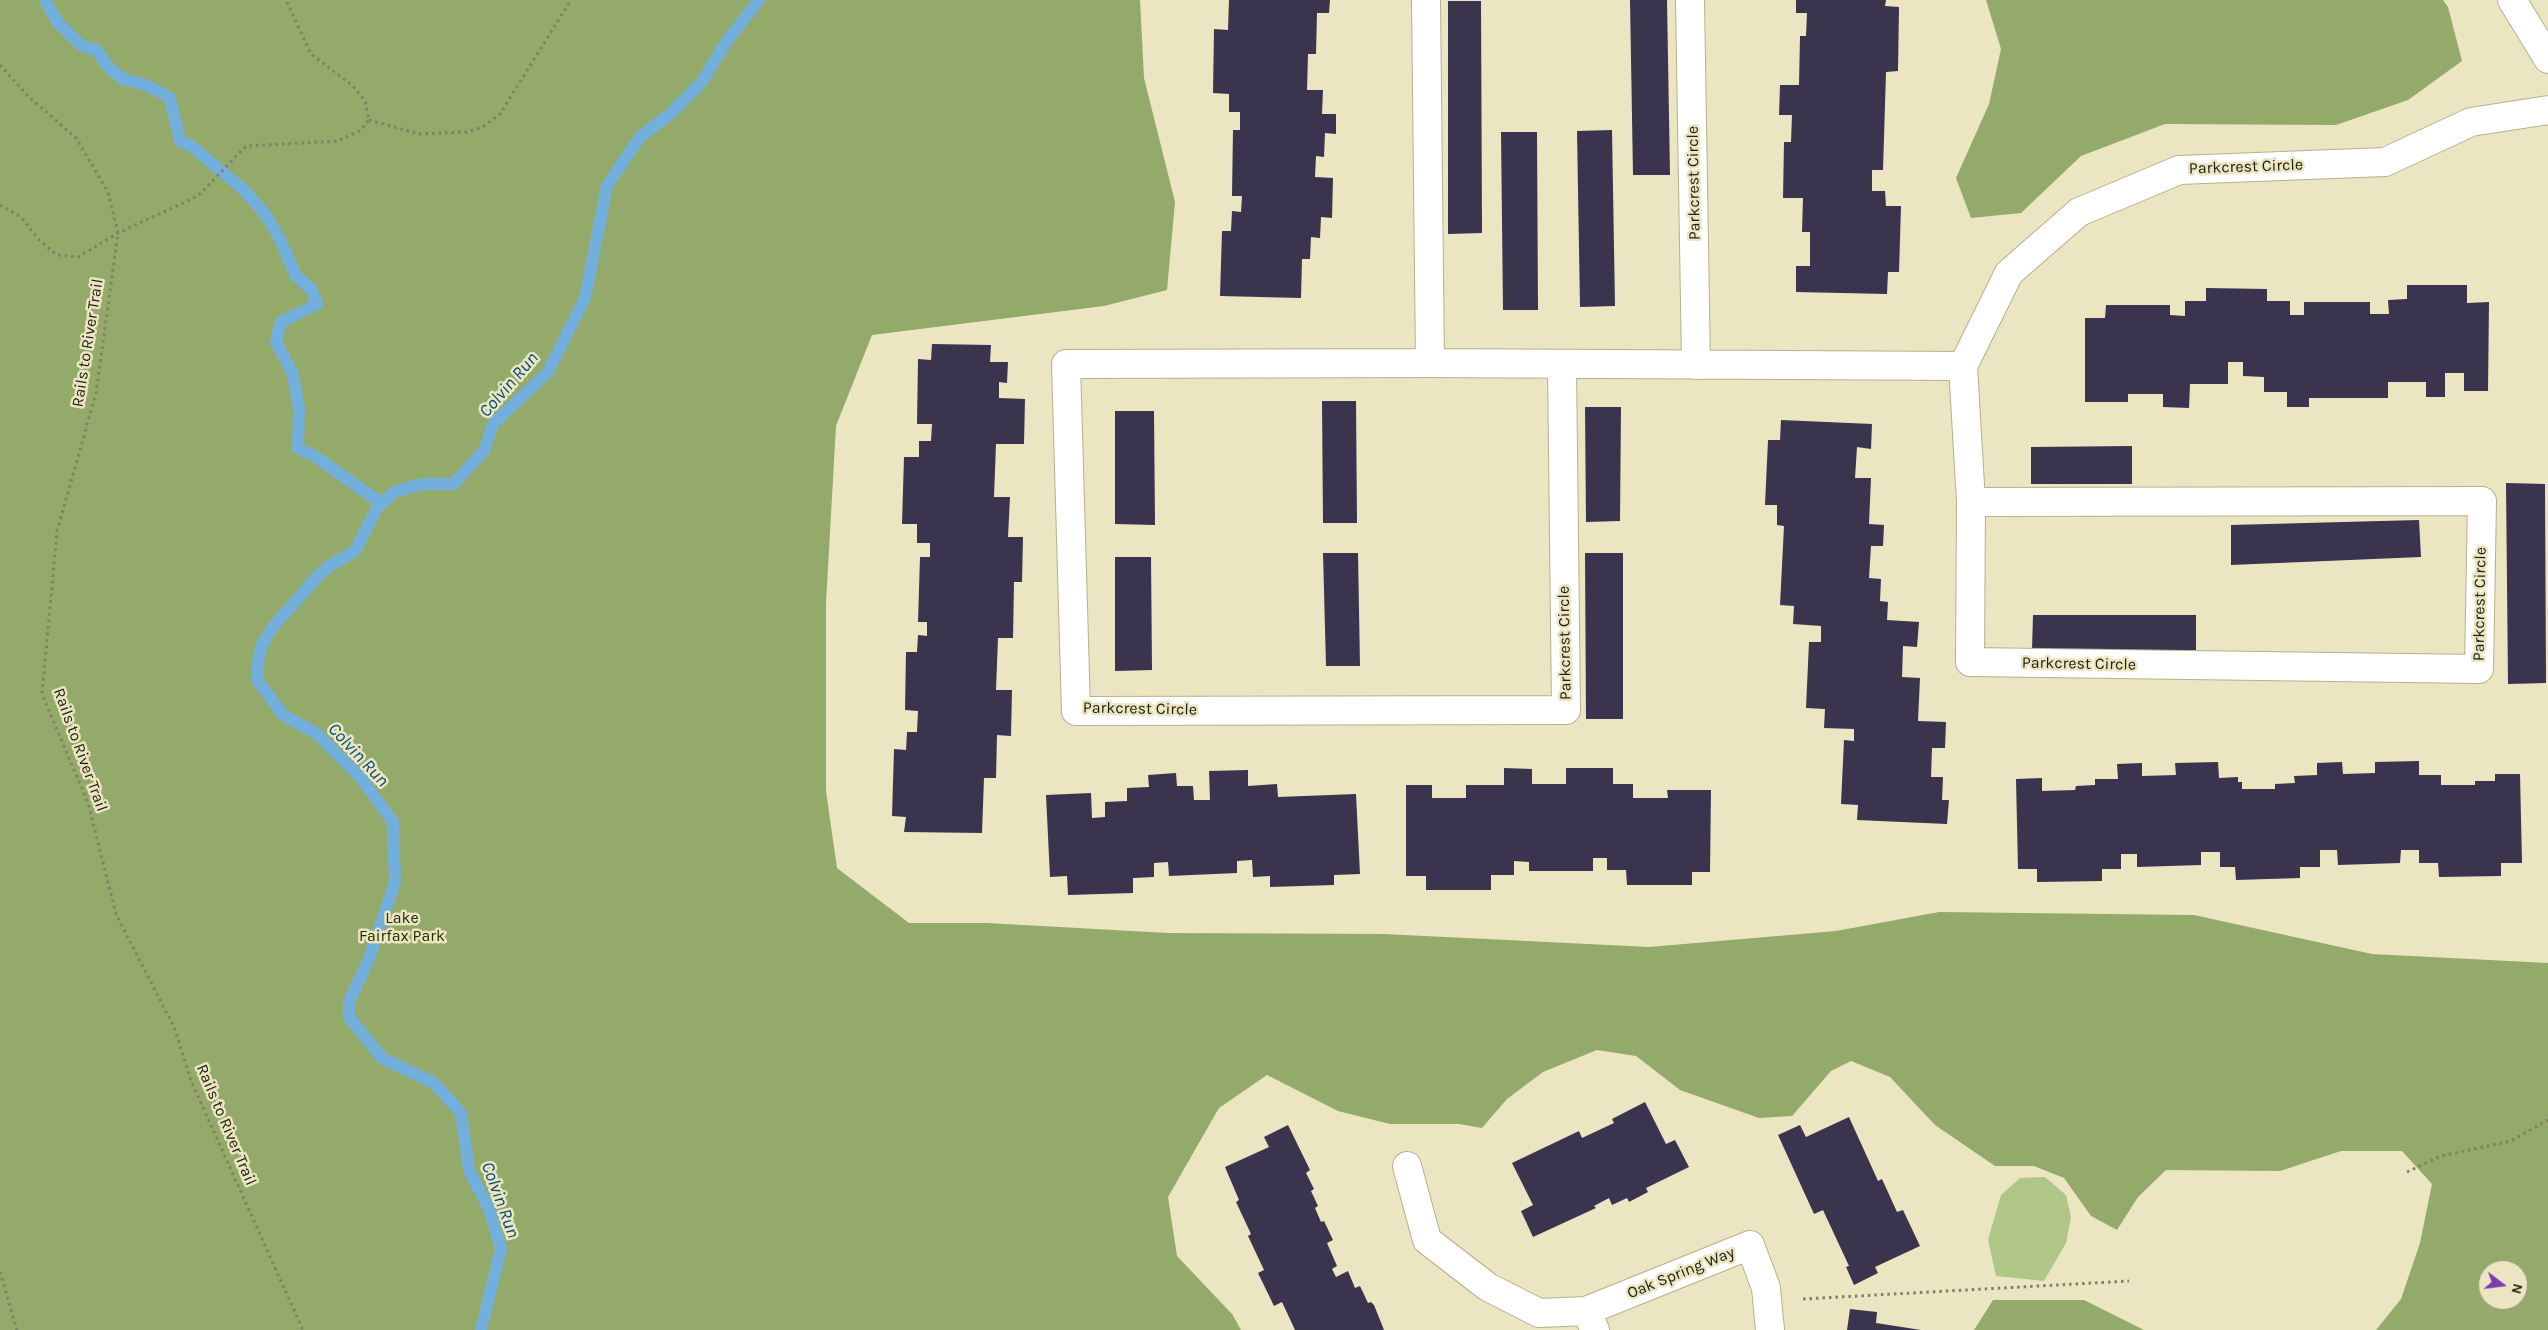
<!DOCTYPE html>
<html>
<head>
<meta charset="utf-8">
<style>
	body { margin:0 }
	#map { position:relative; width:2548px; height:1330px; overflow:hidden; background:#ebe5c2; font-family:Karla,sans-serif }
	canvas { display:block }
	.north { position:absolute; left:2478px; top:1260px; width:50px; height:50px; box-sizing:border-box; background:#ebe5c2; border:1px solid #9b977c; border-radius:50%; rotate:105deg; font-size:14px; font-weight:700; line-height:20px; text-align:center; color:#232114 }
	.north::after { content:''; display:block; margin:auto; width:18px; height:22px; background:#7c3bb0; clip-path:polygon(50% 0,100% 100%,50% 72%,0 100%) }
</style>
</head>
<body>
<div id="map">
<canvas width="2548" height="1330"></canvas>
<div class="north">N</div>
</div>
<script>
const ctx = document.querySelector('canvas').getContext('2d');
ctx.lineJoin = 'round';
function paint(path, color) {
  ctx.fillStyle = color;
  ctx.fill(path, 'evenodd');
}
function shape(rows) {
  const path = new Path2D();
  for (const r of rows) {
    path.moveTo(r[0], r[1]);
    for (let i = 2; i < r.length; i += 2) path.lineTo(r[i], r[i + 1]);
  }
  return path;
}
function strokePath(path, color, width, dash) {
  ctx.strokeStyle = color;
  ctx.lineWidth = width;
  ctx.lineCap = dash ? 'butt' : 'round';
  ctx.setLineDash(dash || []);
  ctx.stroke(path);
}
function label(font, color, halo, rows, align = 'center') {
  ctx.font = font + ' Karla,sans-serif';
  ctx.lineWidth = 5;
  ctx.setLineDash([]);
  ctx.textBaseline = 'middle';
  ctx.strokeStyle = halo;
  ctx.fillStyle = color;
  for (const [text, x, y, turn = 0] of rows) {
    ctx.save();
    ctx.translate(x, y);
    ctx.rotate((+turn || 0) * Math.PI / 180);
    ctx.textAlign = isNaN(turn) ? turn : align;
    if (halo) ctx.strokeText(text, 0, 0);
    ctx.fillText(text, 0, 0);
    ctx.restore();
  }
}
paint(shape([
	[2045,1177,2066,1195,2071,1217,2066,1243,2044,1281,1996,1276,1988,1240,2001,1195,2020,1178]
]), '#afc686');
paint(shape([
	[0,0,1140,0,1144,78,1175,202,1167,290,1104,306,872,335,836,426,826,603,826,791,837,868,909,923,987,923,1168,933,1384,934,1649,947,1836,931,1939,912,2194,915,2372,954,2548,963,2548,1330,2376,1330,2401,1299,2420,1243,2432,1184,2402,1151,2341,1151,2280,1171,2166,1170,2138,1197,2117,1230,2091,1216,2064,1178,2034,1166,1995,1166,1935,1125,1890,1077,1851,1061,1831,1071,1792,1116,1759,1118,1680,1090,1636,1056,1597,1050,1543,1072,1507,1099,1482,1128,1459,1124,1390,1124,1338,1111,1267,1075,1219,1108,1168,1197,1177,1256,1232,1314,1241,1330,0,1330],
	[2488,1270,2518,1270,2518,1300,2488,1300],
	[1986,0,2443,0,2448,7,2462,61,2408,100,2336,125,2165,124,2081,156,2021,213,1971,218,1956,178,1989,104,2001,49],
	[1993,1300,2084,1300,2144,1330,1974,1330]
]), '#94aa6a');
strokePath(shape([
	[45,0,58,23,82,46,97,50,107,66,123,79,146,85,170,98,180,141,190,145,244,190,265,214,280,239,296,276,312,290,317,304,281,322,276,342,292,372,299,407,298,448,316,457,381,503],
	[481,1330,501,1249,489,1209,469,1170,461,1113,434,1083,382,1058,349,1017,349,1002,369,959,395,882,393,822,360,777,317,734,283,715,258,681,258,662,261,647,272,628,316,578,329,566,355,551,377,508,394,492,422,484,454,484,485,449,493,424,548,372,585,298,607,186,639,138,671,113,701,83,727,41,759,0]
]), '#73afdd', 12);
paint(shape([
	[1229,0,1330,0,1329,13,1317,13,1316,54,1308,54,1307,90,1323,90,1322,114,1336,114,1336,134,1325,133,1324,157,1316,156,1315,177,1333,178,1332,218,1321,217,1320,238,1311,237,1310,259,1302,259,1301,298,1220,296,1222,231,1231,231,1232,211,1241,212,1242,196,1232,196,1233,130,1240,130,1240,112,1229,112,1229,94,1213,93,1214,29,1228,30],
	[1630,0,1667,0,1670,175,1633,175],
	[1796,0,1886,0,1885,6,1899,7,1898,71,1886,72,1883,170,1872,170,1872,191,1885,191,1886,206,1901,206,1899,272,1888,272,1887,294,1796,292,1796,266,1810,266,1810,232,1802,232,1803,198,1783,198,1784,142,1791,142,1792,115,1779,115,1780,85,1799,85,1800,36,1806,36,1807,13,1796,13],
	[1448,1,1481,1,1482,233,1448,234],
	[1612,130,1615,306,1580,307,1577,131],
	[1501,132,1537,132,1538,310,1503,310],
	[2407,285,2467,285,2467,303,2489,302,2488,391,2464,391,2464,373,2445,373,2445,397,2426,397,2426,382,2388,382,2388,398,2309,398,2309,407,2287,407,2287,392,2264,392,2264,377,2243,376,2243,362,2228,362,2228,384,2190,384,2189,408,2163,407,2163,394,2128,394,2128,402,2085,402,2085,318,2105,318,2106,305,2170,305,2170,315,2185,316,2185,301,2206,301,2206,288,2267,289,2267,301,2290,301,2290,315,2304,315,2304,302,2370,302,2370,314,2389,314,2388,300,2407,299],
	[932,344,991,345,990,362,1008,362,1007,383,999,382,999,398,1025,399,1024,444,996,444,994,497,1010,497,1008,537,1023,537,1022,582,1014,582,1013,638,998,638,996,690,1012,690,1011,736,997,735,996,778,984,778,982,833,904,832,906,817,892,816,894,749,906,750,907,732,917,732,918,711,905,710,906,652,917,652,918,635,927,636,927,622,918,622,920,557,930,557,930,543,917,543,917,524,902,524,904,457,919,457,919,441,931,441,932,424,917,424,918,359,931,360],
	[1322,401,1356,401,1357,523,1323,523],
	[1585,407,1621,407,1620,521,1586,522],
	[1115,411,1154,411,1155,525,1115,524],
	[1781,420,1872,424,1871,449,1857,447,1855,478,1871,478,1869,524,1884,525,1883,546,1871,546,1869,578,1881,579,1880,601,1888,602,1887,620,1919,622,1917,647,1903,646,1902,677,1920,678,1918,721,1946,722,1945,748,1932,748,1931,777,1943,777,1942,800,1949,800,1947,824,1857,820,1858,805,1841,804,1844,740,1854,741,1854,729,1824,728,1825,709,1806,708,1809,642,1821,642,1821,626,1793,624,1794,606,1780,605,1784,526,1777,525,1777,505,1765,505,1768,440,1780,440],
	[2132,446,2132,484,2031,484,2031,447],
	[2506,483,2545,484,2546,683,2508,684],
	[2419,520,2421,557,2231,565,2231,525],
	[1323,553,1358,553,1360,666,1326,666],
	[1585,553,1623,553,1623,719,1586,719],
	[1115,557,1151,557,1152,670,1115,671],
	[2033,615,2196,615,2196,650,2032,650],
	[2419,761,2419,775,2441,775,2441,785,2475,785,2475,781,2495,781,2495,774,2520,774,2522,863,2501,863,2501,876,2439,877,2438,863,2419,863,2419,850,2401,850,2400,863,2338,865,2337,850,2320,850,2320,867,2300,867,2300,878,2236,880,2235,867,2220,867,2220,852,2201,852,2201,865,2137,867,2137,854,2121,854,2121,869,2102,869,2102,881,2037,882,2037,869,2018,869,2016,779,2042,778,2042,791,2075,790,2076,786,2095,785,2095,779,2118,779,2117,764,2142,763,2142,776,2176,775,2175,763,2218,762,2219,778,2238,777,2238,782,2242,782,2242,789,2275,789,2275,784,2295,783,2294,776,2317,775,2317,763,2342,762,2343,774,2375,773,2375,762],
	[1504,768,1532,769,1532,784,1566,784,1566,768,1613,768,1613,784,1633,784,1633,798,1668,798,1667,790,1711,790,1710,872,1692,872,1692,885,1627,885,1626,870,1607,870,1607,858,1593,858,1593,871,1529,871,1529,862,1514,861,1514,875,1491,875,1491,890,1426,890,1426,876,1406,876,1406,785,1432,785,1432,798,1466,798,1466,785,1504,785],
	[1248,770,1248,786,1277,784,1278,797,1356,794,1360,874,1334,875,1334,885,1270,887,1270,876,1253,877,1252,860,1237,861,1237,873,1169,876,1168,862,1154,863,1154,877,1133,878,1133,893,1068,895,1067,876,1050,877,1046,795,1091,793,1092,818,1105,817,1105,802,1127,801,1127,788,1149,787,1148,775,1176,773,1177,786,1193,786,1194,800,1210,800,1209,771],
	[1645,1102,1666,1144,1675,1140,1689,1167,1646,1188,1648,1192,1629,1202,1627,1198,1612,1205,1609,1198,1594,1206,1596,1208,1533,1237,1521,1211,1533,1205,1512,1163,1579,1131,1582,1138,1614,1123,1612,1119],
	[1849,1117,1878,1181,1882,1179,1897,1212,1903,1210,1920,1246,1875,1267,1878,1273,1854,1285,1846,1267,1849,1266,1823,1210,1814,1214,1778,1135,1800,1125,1806,1137],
	[1288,1125,1310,1170,1306,1173,1314,1189,1311,1191,1318,1206,1315,1208,1321,1222,1324,1221,1333,1240,1327,1243,1337,1266,1332,1269,1336,1277,1348,1271,1355,1288,1360,1286,1368,1303,1371,1302,1374,1305,1384,1330,1295,1330,1282,1302,1274,1306,1258,1273,1264,1270,1248,1236,1251,1234,1236,1202,1239,1200,1225,1167,1269,1147,1264,1137],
	[1850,1309,1877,1312,1876,1323,1921,1330,1847,1330]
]), '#3a344e');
const minor = shape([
	[1426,0,1430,363],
	[1690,0,1696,365],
	[2512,0,2548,59],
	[1562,365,1566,710,1076,711,1066,364,1430,363,1963,366],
	[1971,502,1970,662,2479,669,2482,501,1971,502,1963,366,2009,273,2079,212,2179,170,2385,162,2471,122,2548,110],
	[1407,1166,1427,1240,1488,1287,1539,1313,1586,1311,1595,1330],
	[1586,1311,1750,1245,1766,1288,1770,1330]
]);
strokePath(minor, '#b7b08f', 30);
strokePath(shape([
	[0,65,28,96,76,138,108,192,118,233,96,393,57,531,42,694,88,803,116,914,174,1027,192,1083,303,1330],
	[369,120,419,134,467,132,483,127,500,114,571,0],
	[0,205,21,217,40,241,57,255,78,257,118,233,198,196,246,146,338,141,361,130,369,120,365,101,353,86,311,54,286,0],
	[2407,1172,2441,1156,2511,1141,2548,1120],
	[0,1272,17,1330],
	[1803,1299,2129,1281]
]), '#827e67', 3, [2.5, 4]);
strokePath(minor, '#fff', 28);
label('16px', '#232114', '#ebe5c2', [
	["Parkcrest Circle",2246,167,-2],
	["Parkcrest Circle",1694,183,-91],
	["Rails to River Trail",88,343,-81],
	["Parkcrest Circle",2480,604,-89],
	["Parkcrest Circle",1565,643,-91],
	["Parkcrest Circle",2079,664,1],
	["Parkcrest Circle",1140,709,1],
	["Rails to River Trail",80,750,70],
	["Rails to River Trail",226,1125,67],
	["Oak Spring Way",1681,1273,-22]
]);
label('16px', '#222f00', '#ebe5c2', [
	["Lake",402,918],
	["Fairfax Park",402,936]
]);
label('italic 18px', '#004b76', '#ebe5c2', [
	["Colvin Run",509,385,-49],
	["Colvin Run",358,755,47],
	["Colvin Run",500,1200,70]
]);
</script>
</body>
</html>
